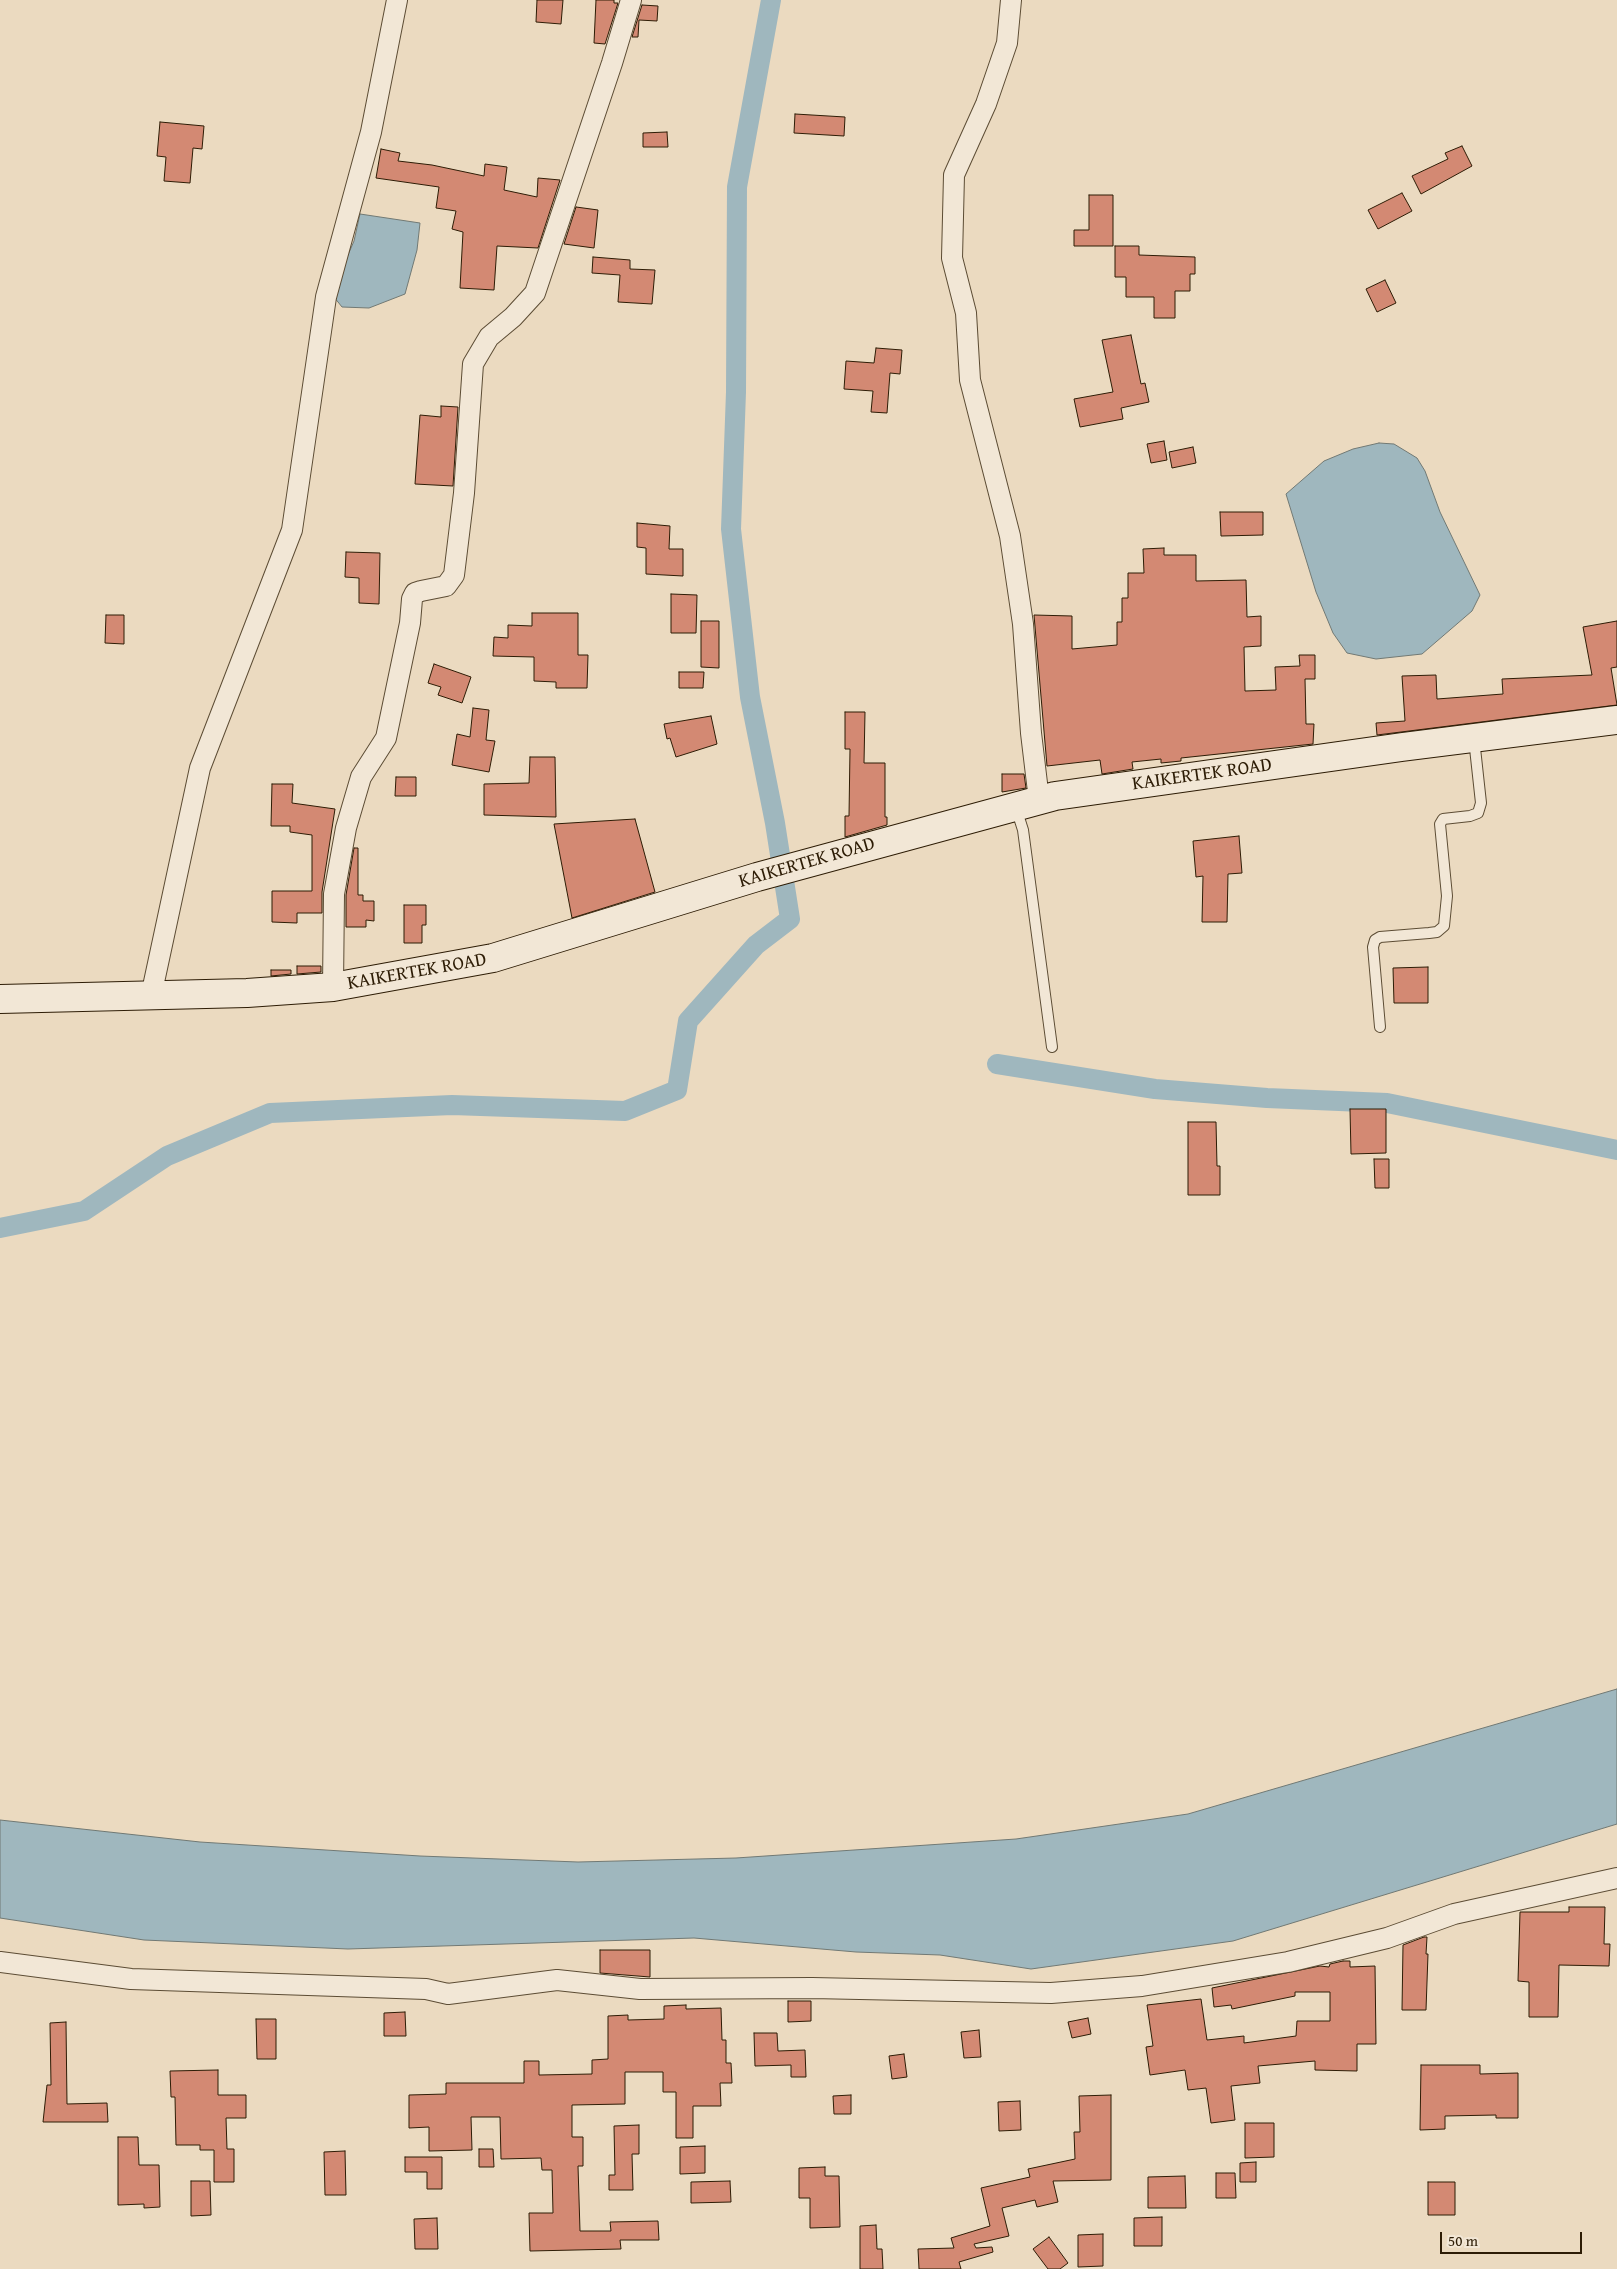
<!DOCTYPE html>
<html>
<head>
<meta charset="utf-8">
<style>
	body { margin:0 }
	#map { position:relative; width:1617px; height:2269px; overflow:hidden; background:#ebdac0; font-family:"Gentium Book Plus",serif }
	canvas { display:block }
	.scale { position:absolute; left:1440px; top:2232px; width:142px; height:22px; box-sizing:border-box; border:2px solid #2d1c05; border-top:0; padding-left:6px; font-size:15px; line-height:18px; white-space:nowrap; color:#2d1c05; -webkit-text-stroke:4px #f2e7d6; paint-order:stroke }
</style>
</head>
<body>
<div id="map">
<canvas width="1617" height="2269"></canvas>
<div class="scale">50 m</div>
</div>
<script>
const ctx = document.querySelector('canvas').getContext('2d');
ctx.lineJoin = 'round';
function paint(path, color) {
  ctx.fillStyle = color;
  ctx.fill(path, 'evenodd');
}
function shape(rows) {
  const path = new Path2D();
  for (const r of rows) {
    path.moveTo(r[0], r[1]);
    for (let i = 2; i < r.length; i += 2) path.lineTo(r[i], r[i + 1]);
  }
  return path;
}
function strokePath(path, color, width, dash) {
  ctx.strokeStyle = color;
  ctx.lineWidth = width;
  ctx.lineCap = dash ? 'butt' : 'round';
  ctx.setLineDash(dash || []);
  ctx.stroke(path);
}
function label(font, color, halo, rows, align = 'center') {
  ctx.font = font + ' "Gentium Book Plus",serif';
  ctx.lineWidth = 5;
  ctx.setLineDash([]);
  ctx.textBaseline = 'middle';
  ctx.strokeStyle = halo;
  ctx.fillStyle = color;
  for (const [text, x, y, turn = 0] of rows) {
    ctx.save();
    ctx.translate(x, y);
    ctx.rotate((+turn || 0) * Math.PI / 180);
    ctx.textAlign = isNaN(turn) ? turn : align;
    if (halo) ctx.strokeText(text, 0, 0);
    ctx.fillText(text, 0, 0);
    ctx.restore();
  }
}
const water = shape([
	[360,214,420,223,417,250,405,294,369,308,342,307,334,297,338,278,354,241,360,214],
	[1379,443,1394,444,1417,458,1425,471,1440,512,1480,595,1472,611,1422,654,1376,659,1347,653,1333,633,1316,592,1286,494,1324,461,1353,449,1379,443],
	[1617,1689,1617,1824,1233,1941,1031,1969,940,1955,856,1952,694,1938,348,1949,144,1940,0,1918,0,1820,200,1842,420,1856,578,1862,736,1858,1016,1839,1188,1814,1617,1689]
]);
paint(water, '#9fb7be');
strokePath(water, '#717974', 1);
strokePath(shape([
	[997,1064,1155,1089,1267,1098,1387,1103,1617,1150],
	[0,1228,84,1211,167,1156,270,1113,452,1105,625,1111,677,1090,688,1021,756,945,790,919,775,823,750,697,731,529,736,392,737,187,771,0]
]), '#9fb7be', 20);
const building = shape([
	[537,0,563,0,561,24,536,22,537,0],
	[596,0,614,0,614,3,618,3,605,44,594,43,596,0],
	[642,5,658,6,657,21,639,20,638,37,632,37,642,5],
	[795,114,845,117,844,136,794,133,795,114],
	[160,122,204,126,202,149,193,148,190,183,164,181,166,157,157,156,160,122],
	[667,132,668,147,643,147,643,133,667,132],
	[1462,146,1472,166,1421,194,1412,176,1448,159,1445,153,1462,146],
	[381,149,400,153,398,161,432,165,484,176,485,164,507,167,504,190,537,197,538,178,560,180,538,248,497,246,494,290,460,288,463,232,452,229,456,211,436,208,439,187,376,178,381,149],
	[1402,193,1412,211,1378,229,1368,210,1402,193],
	[1089,195,1113,195,1113,246,1074,246,1074,230,1089,230,1089,195],
	[576,207,598,210,594,248,564,244,576,207],
	[1115,246,1139,246,1139,255,1195,257,1195,274,1190,274,1190,291,1175,291,1175,318,1154,318,1154,297,1126,297,1126,277,1115,277,1115,246],
	[593,257,630,260,630,269,655,270,652,304,618,302,620,275,592,273,593,257],
	[1385,280,1396,303,1377,312,1366,289,1385,280],
	[1131,335,1141,384,1145,383,1149,402,1121,408,1123,419,1080,427,1074,399,1113,392,1102,340,1131,335],
	[876,348,902,350,900,374,890,373,887,413,871,412,873,391,844,389,846,361,874,363,876,348],
	[441,406,458,407,453,486,415,484,420,415,441,417,441,406],
	[1164,441,1167,460,1151,463,1147,444,1164,441],
	[1193,447,1196,463,1172,468,1169,452,1193,447],
	[1220,512,1263,512,1263,535,1221,536,1220,512],
	[637,523,670,526,669,549,683,549,683,576,646,574,646,548,637,547,637,523],
	[1164,548,1164,555,1196,555,1196,581,1246,580,1247,617,1261,616,1261,646,1244,647,1245,691,1276,690,1275,667,1300,666,1299,655,1315,655,1315,679,1305,679,1306,724,1314,724,1313,744,1181,758,1181,761,1161,763,1161,759,1132,762,1133,769,1102,774,1100,760,1047,766,1034,615,1072,616,1072,649,1117,645,1117,622,1122,622,1122,598,1128,598,1128,573,1144,573,1143,549,1164,548],
	[346,552,380,553,379,604,359,603,359,578,345,577,346,552],
	[671,594,697,595,696,633,671,633,671,594],
	[532,613,578,613,578,655,588,655,587,688,556,688,556,682,534,681,534,657,493,656,494,637,508,638,508,625,532,626,532,613],
	[106,615,124,615,124,644,105,643,106,615],
	[701,621,719,621,719,668,701,667,701,621],
	[1617,621,1617,667,1611,668,1617,705,1377,735,1376,723,1405,721,1402,676,1436,675,1437,699,1503,694,1502,679,1592,675,1583,627,1617,621],
	[434,664,471,677,462,703,438,695,441,687,428,683,434,664],
	[679,672,704,672,703,688,679,688,679,672],
	[473,708,489,710,486,740,495,741,489,772,452,765,457,734,470,737,473,708],
	[845,712,865,712,864,763,885,763,885,817,887,817,887,825,845,837,845,816,849,816,850,749,845,749,845,712],
	[711,716,717,744,676,757,670,738,667,739,664,724,711,716],
	[530,757,555,757,556,817,484,815,484,784,529,783,530,757],
	[1002,774,1024,774,1026,788,1002,792,1002,774],
	[396,777,416,777,416,796,395,796,396,777],
	[272,784,293,784,292,803,335,809,322,892,322,913,297,913,297,923,272,922,272,891,312,891,312,835,290,832,290,826,271,826,272,784],
	[635,819,655,892,572,918,554,824,635,819],
	[1239,836,1242,873,1228,874,1227,922,1202,922,1203,876,1196,877,1193,841,1239,836],
	[354,848,358,848,358,895,363,895,363,901,374,901,374,921,366,920,366,927,346,927,346,895,354,848],
	[404,905,426,905,426,925,422,925,422,943,404,943,404,905],
	[297,966,321,966,321,972,297,974,297,966],
	[1428,967,1428,1003,1394,1003,1393,968,1428,967],
	[271,970,291,970,291,974,271,976,271,970],
	[1350,1109,1386,1109,1386,1153,1351,1154,1350,1109],
	[1188,1122,1216,1122,1217,1166,1220,1166,1220,1195,1188,1195,1188,1122],
	[1374,1159,1389,1159,1389,1188,1375,1188,1374,1159],
	[1569,1907,1605,1907,1604,1944,1610,1944,1609,1966,1559,1965,1558,2017,1529,2017,1529,1982,1518,1981,1520,1912,1569,1912,1569,1907],
	[1424,1937,1427,1937,1426,1954,1428,1954,1426,2010,1402,2010,1403,1945,1424,1937],
	[600,1950,650,1950,650,1977,600,1973,600,1950],
	[1343,1961,1350,1961,1350,1967,1375,1966,1376,2044,1357,2044,1357,2071,1315,2070,1315,2061,1258,2066,1260,2083,1231,2086,1235,2120,1211,2123,1206,2088,1188,2090,1185,2070,1150,2075,1146,2047,1153,2046,1147,2005,1201,1999,1207,2040,1244,2036,1244,2043,1296,2036,1297,2021,1330,2021,1330,1992,1295,1992,1295,1996,1232,2009,1231,2005,1214,2007,1212,1988,1320,1966,1329,1967,1330,1964,1343,1961],
	[788,2001,811,2001,811,2021,788,2022,788,2001],
	[686,2005,686,2009,721,2008,722,2040,726,2040,726,2063,731,2063,732,2083,720,2083,721,2106,693,2106,693,2138,676,2138,676,2092,663,2092,663,2072,625,2072,625,2104,572,2105,572,2137,583,2137,583,2166,578,2166,580,2231,611,2231,610,2222,658,2221,659,2240,620,2240,621,2249,530,2251,529,2213,553,2213,552,2170,542,2170,541,2158,501,2159,500,2117,471,2117,472,2150,429,2151,429,2127,409,2128,409,2095,446,2094,446,2083,524,2083,524,2061,539,2061,539,2075,592,2074,592,2060,608,2059,608,2016,628,2015,628,2020,664,2019,664,2006,686,2005],
	[405,2012,406,2036,384,2036,384,2013,405,2012],
	[1088,2018,1091,2034,1072,2038,1068,2022,1088,2018],
	[256,2019,276,2019,276,2059,257,2059,256,2019],
	[66,2022,67,2104,107,2103,108,2122,43,2122,47,2085,51,2085,50,2023,66,2022],
	[979,2030,981,2057,964,2058,961,2032,979,2030],
	[754,2033,777,2033,778,2051,805,2050,806,2077,791,2077,791,2065,755,2066,754,2033],
	[904,2054,907,2077,892,2079,889,2056,904,2054],
	[1421,2065,1480,2065,1480,2074,1518,2073,1518,2118,1496,2118,1496,2115,1445,2116,1445,2129,1420,2130,1421,2065],
	[218,2070,218,2095,246,2095,246,2118,226,2118,227,2149,234,2149,234,2182,214,2182,214,2150,200,2150,200,2145,176,2145,175,2097,171,2097,170,2071,218,2070],
	[851,2095,851,2114,834,2114,833,2096,851,2095],
	[1111,2095,1111,2180,1053,2181,1058,2202,1037,2207,1035,2200,1002,2208,1009,2236,974,2244,976,2248,992,2247,993,2252,959,2262,961,2269,919,2269,918,2249,954,2248,951,2238,990,2226,981,2188,1030,2177,1028,2169,1075,2159,1074,2132,1080,2132,1079,2096,1111,2095],
	[1020,2101,1021,2130,999,2131,998,2102,1020,2101],
	[1245,2123,1274,2123,1274,2157,1245,2158,1245,2123],
	[639,2125,639,2154,632,2154,633,2190,609,2190,609,2175,615,2175,614,2126,639,2125],
	[118,2137,138,2137,139,2165,159,2165,160,2207,144,2208,144,2204,118,2205,118,2137],
	[705,2146,705,2173,680,2174,680,2147,705,2146],
	[479,2149,493,2149,494,2167,479,2167,479,2149],
	[345,2151,346,2195,325,2195,324,2152,345,2151],
	[405,2157,442,2157,442,2189,427,2189,427,2172,405,2172,405,2157],
	[1256,2162,1256,2182,1240,2182,1240,2163,1256,2162],
	[825,2167,825,2176,839,2176,840,2227,810,2228,810,2198,799,2198,799,2168,825,2167],
	[1216,2173,1235,2173,1236,2198,1216,2198,1216,2173],
	[1185,2176,1186,2208,1148,2208,1148,2177,1185,2176],
	[191,2181,210,2181,211,2215,191,2216,191,2181],
	[730,2181,731,2202,691,2203,691,2182,730,2181],
	[1428,2182,1455,2182,1455,2215,1428,2215,1428,2182],
	[1162,2217,1162,2246,1134,2246,1134,2218,1162,2217],
	[437,2218,438,2249,415,2249,414,2219,437,2218],
	[876,2225,877,2249,882,2249,883,2269,860,2269,860,2226,876,2225],
	[1103,2234,1103,2266,1078,2267,1078,2235,1103,2234],
	[1049,2237,1068,2263,1060,2269,1048,2269,1033,2249,1049,2237]
]);
paint(building, '#d38973');
strokePath(building, '#2d1c05', 1);
const lane = shape([
	[1016,808,1023,830,1052,1047],
	[1380,1027,1373,947,1375,940,1380,937,1429,933,1437,932,1444,926,1447,896,1440,824,1443,819,1470,816,1478,813,1481,803,1474,739]
]);
const street = shape([
	[1011,0,1007,43,986,104,954,175,952,258,966,313,970,380,1010,536,1023,624,1031,733,1039,800],
	[333,987,334,894,346,828,361,777,386,738,410,623,412,599,415,593,421,591,446,586,454,575,464,493,473,364,489,337,513,317,535,293,612,63,631,0],
	[151,996,200,768,292,530,326,297,371,132,397,0],
	[0,1962,131,1979,426,1989,448,1994,557,1980,640,1989,812,1988,1051,1993,1142,1986,1288,1962,1387,1938,1454,1914,1617,1878]
]);
const secondary = shape([
	[0,999,247,993,333,987,493,958,757,877,1055,796,1402,747,1617,720]
]);
strokePath(lane, '#5c4c34', 12);
strokePath(street, '#5c4c34', 22);
strokePath(secondary, '#2d1c05', 30);
strokePath(lane, '#f2e7d6', 10);
strokePath(street, '#f2e7d6', 20);
strokePath(secondary, '#f2e7d6', 28);
label('19px', '#2d1c05', '#f2e7d6', [
	["KAIKERTEK ROAD",1202,775,-8],
	["KAIKERTEK ROAD",807,863,-16],
	["KAIKERTEK ROAD",417,972,-10]
]);
</script>
</body>
</html>
